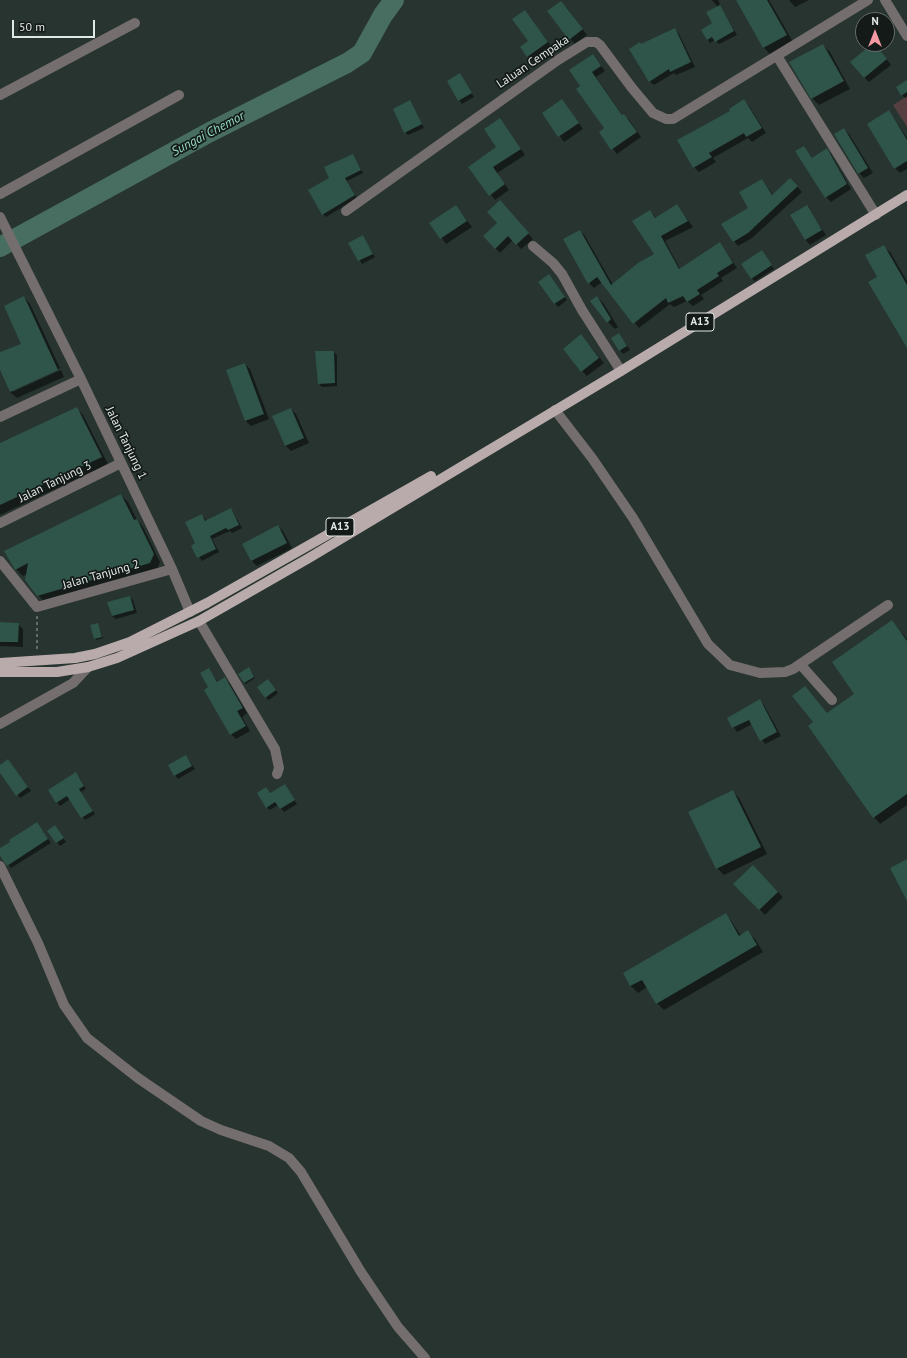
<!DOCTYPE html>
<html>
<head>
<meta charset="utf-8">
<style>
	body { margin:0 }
	#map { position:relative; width:907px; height:1358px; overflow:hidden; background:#273430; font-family:"PT Sans",sans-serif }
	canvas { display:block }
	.north { position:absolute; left:855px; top:12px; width:40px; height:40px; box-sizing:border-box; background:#141a18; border:1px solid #666c6a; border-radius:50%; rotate:0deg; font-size:11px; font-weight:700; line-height:16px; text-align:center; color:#e0e8e5 }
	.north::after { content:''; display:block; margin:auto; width:14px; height:18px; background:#f49aa3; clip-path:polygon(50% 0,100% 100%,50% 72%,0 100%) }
	.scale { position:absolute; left:12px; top:20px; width:83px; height:18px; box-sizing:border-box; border:2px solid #e0e8e5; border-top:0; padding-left:5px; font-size:12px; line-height:14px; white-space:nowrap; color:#e0e8e5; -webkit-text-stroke:3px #141a18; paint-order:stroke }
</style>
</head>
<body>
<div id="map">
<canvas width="907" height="1358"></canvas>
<div class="north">N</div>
<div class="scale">50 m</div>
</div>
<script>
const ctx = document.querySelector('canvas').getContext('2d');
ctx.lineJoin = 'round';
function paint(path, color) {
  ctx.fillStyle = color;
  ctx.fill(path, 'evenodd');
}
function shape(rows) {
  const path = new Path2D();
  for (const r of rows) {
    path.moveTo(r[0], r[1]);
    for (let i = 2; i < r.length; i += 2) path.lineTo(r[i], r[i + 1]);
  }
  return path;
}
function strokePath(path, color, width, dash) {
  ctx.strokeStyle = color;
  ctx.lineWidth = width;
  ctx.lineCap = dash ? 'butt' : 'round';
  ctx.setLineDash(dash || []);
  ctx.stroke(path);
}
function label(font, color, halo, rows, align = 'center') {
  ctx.font = font + ' "PT Sans",sans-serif';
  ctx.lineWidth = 3.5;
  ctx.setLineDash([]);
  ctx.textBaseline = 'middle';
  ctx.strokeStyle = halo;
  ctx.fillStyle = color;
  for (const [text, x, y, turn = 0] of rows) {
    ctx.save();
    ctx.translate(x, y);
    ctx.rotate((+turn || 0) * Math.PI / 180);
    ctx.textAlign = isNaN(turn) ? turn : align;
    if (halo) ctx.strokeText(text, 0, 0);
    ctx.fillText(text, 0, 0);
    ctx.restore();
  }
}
paint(shape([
	[907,96,907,127,893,105]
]), '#553f40');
paint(shape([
	[712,0,718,0,720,4,719,5,737,35,719,44,715,40,710,43,702,30,713,24,718,7],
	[737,0,769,0,793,42,771,55,764,48],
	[789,0,809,0,795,7],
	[566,7,587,35,575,44,570,39],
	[525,12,552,47,532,61,528,56,530,41],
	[675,30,679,34,695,67,676,75,674,73,654,85,649,81,642,45],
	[823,45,830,52,850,89,819,105,812,98,790,63],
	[879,49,891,65,869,82,864,77],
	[592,55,605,71,596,77,623,116,624,115,629,120,641,137,617,154,600,132,605,129,582,87],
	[460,74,474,97,462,104,459,100],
	[907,81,907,97,905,98,902,95],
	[562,100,583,129,564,142,543,113],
	[410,101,424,128,408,135,405,132],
	[744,101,749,106,766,133,752,142,748,138,713,158,716,162,699,172,694,167,732,111],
	[889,111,907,138,907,169,900,173,895,168],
	[500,119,525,155,497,173,509,190,495,200,469,167,497,147],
	[844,129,849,134,873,173,864,178,859,173],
	[804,147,813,159,827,150,831,154,851,189,831,202,826,197],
	[353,155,363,173,347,181,357,198,326,217,323,214,330,178],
	[790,179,802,192,752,238,738,246,734,241,762,180,773,195],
	[677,205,693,227,665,241,680,269,720,243,737,268,721,278,723,281,701,295,704,299,693,306,687,301,674,307,670,304,639,328,602,282,594,288,589,283,580,231,585,236,613,285,656,255,650,211,656,218],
	[456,206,472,227,446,244,431,223],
	[504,206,533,239,521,249,513,240,500,253,484,236,498,223],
	[807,207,826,235,810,245,805,239],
	[363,236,375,257,362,264,349,243],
	[883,246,890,252,907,281,907,347,879,277],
	[762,251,774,269,755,281,751,278],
	[552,279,567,300,558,307,539,282],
	[24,297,30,304,60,368,12,390,12,392,61,370,64,377,17,398,10,392,0,367,0,354,22,344],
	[597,297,604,304,618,327,615,329,608,322],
	[619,334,630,350,623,354,620,350],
	[586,341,604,363,587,376,582,371],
	[334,352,337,355,337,386,322,387,319,384],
	[245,364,250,369,269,419,251,426,246,421],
	[76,408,83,415,108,464,0,515,0,444],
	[291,409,296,414,309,443,291,451,286,446,273,417],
	[121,495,128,502,137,520,143,527,160,562,157,570,45,603,26,580,27,574,23,576,16,569],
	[231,509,242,528,232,533,230,531,212,539,219,552,202,561,192,546,196,544,202,515,207,521],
	[278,526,283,531,292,548,257,566,252,561,244,544],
	[130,597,133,600,137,613,116,619,112,616],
	[892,621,907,639,907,805,880,824,874,817,814,723,805,687,827,714,856,694],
	[0,623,18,624,23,629,23,647,0,646],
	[98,624,103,638,96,640,95,638],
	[208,669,218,682,225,679,230,684,247,713,242,717,250,731,236,739,231,734,209,687],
	[250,670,255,678,246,684,244,683],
	[271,684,278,693,269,700,265,697],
	[759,700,764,705,781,736,765,744,752,724,737,732,728,718],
	[186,756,195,769,178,779,175,775],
	[11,764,31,791,20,798,0,771,0,766],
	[79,777,86,789,81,792,95,814,85,820,70,799,60,806,57,802],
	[284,785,297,804,284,812,278,805,270,810,267,807,266,789,270,793],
	[732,791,739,798,767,854,724,875,717,868],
	[37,823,51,843,11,868,0,854,0,850],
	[58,830,66,842,60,846,49,831],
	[753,867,783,897,765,915,735,884],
	[726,915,732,922,741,936,748,932,755,939,763,952,664,1010,657,1003,647,987,638,993,631,986,624,974]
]), '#0007');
strokePath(shape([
	[0,247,210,132,347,63,362,53,383,15,394,0]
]), '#486e61', 20);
paint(shape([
	[736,0,767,0,787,35,763,48],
	[561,1,583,29,569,40,547,11],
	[720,5,734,31,715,42,712,37,707,40,701,30,712,23,706,12],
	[525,10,548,42,527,57,520,47,528,41,512,19],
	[675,28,691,62,670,72,669,69,649,82,629,49,640,42,641,44],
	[823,44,844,81,811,99,789,62],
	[872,44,875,44,887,59,864,78,850,62],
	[593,54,601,66,592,72,622,115,624,114,637,132,611,150,599,132,604,128,576,89,580,86,569,70],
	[460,73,472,93,458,101,447,81],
	[907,80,907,92,901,96,896,87],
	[562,99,579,123,558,137,542,113],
	[744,99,762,128,746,137,744,133,709,153,712,157,693,168,677,140,730,111,729,109],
	[410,100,422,124,404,133,393,109],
	[889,110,907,140,907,161,894,169,867,124],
	[500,118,521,149,493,167,505,184,489,196,468,167,496,147,484,129],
	[844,128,868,168,858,174,834,134],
	[804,146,812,158,827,148,847,184,825,198,795,151],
	[353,154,361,170,345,178,355,195,322,215,308,190,329,178,324,167],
	[790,178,798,186,748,233,733,242,721,224,748,208,739,192,762,179,772,195],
	[500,200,529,233,516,245,508,236,495,249,483,236,497,223,487,212],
	[677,204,688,221,661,236,679,269,720,242,733,263,717,273,719,276,697,290,700,294,687,302,683,296,668,303,666,298,633,324,597,277,588,284,563,239,580,230,611,285,638,263,654,254,632,221,650,210,655,218],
	[456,205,467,221,440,239,429,223],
	[807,205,822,230,805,240,790,215],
	[363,235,373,254,358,261,348,243],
	[884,245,907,285,907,348,868,282,877,277,865,255],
	[762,250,772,265,751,279,741,264],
	[549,274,565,297,554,304,538,282],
	[24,296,58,370,10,392,0,370,0,352,21,344,4,306],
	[597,296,611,319,607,323,590,301],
	[619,333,627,346,619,351,611,338],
	[581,334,599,358,581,372,563,349],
	[315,351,334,351,335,383,318,384],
	[245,363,264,414,245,421,226,370],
	[77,407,102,457,0,505,0,443],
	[291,408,304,438,285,446,272,416],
	[121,494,134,520,137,519,154,554,150,563,37,596,25,580,28,563,15,570,4,551],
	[231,508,239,525,228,530,226,528,210,536,216,549,197,558,191,546,195,543,185,522,202,514,205,521],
	[278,525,287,543,251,561,242,544],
	[130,596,134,610,112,616,107,602],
	[892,620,907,641,907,794,873,818,808,726,813,722,792,696,805,686,827,713,854,694,832,662],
	[0,622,19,623,18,642,0,642],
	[98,623,102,637,94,639,90,625],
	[249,667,254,677,244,683,238,674],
	[209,668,217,682,225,677,243,708,237,711,246,726,230,735,204,690,208,687,200,673],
	[268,679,276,690,265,698,257,687],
	[760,699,777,732,760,741,749,720,732,728,727,718],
	[186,755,192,766,174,776,168,765],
	[8,759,28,787,16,796,0,773,0,765],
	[76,772,84,786,79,789,93,811,81,818,67,796,56,803,48,790],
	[285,784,295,800,280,809,275,802,266,808,257,793,266,787,270,793],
	[733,790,761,847,716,869,688,812],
	[37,822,48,839,7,866,0,856,0,848,10,842,9,840],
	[55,825,64,838,56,843,47,831],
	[907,859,907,901,890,868],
	[753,865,778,892,759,910,733,884],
	[726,913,739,936,748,930,757,945,656,1004,642,980,630,986,623,973]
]), '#2f5449');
strokePath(shape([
	[37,616,37,652]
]), '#626d6a', 2, [3, 3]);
strokePath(shape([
	[885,0,907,36],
	[777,56,876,215],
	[0,95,135,23],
	[0,194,179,95],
	[346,211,558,60,587,42,596,42,600,45,632,88,653,113,666,119,673,119,868,0],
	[0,217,81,379,172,569,190,612],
	[533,246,553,263,562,274,582,310,621,371],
	[555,410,592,458,633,518,708,644,730,665,760,673,785,672,793,669,888,605],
	[0,417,81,379],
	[0,523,121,463],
	[0,561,37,607,172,569],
	[199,621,275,749,279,768,277,774],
	[800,664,832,700],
	[0,724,73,683,88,667],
	[0,866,38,943,64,1005,87,1038,138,1078,201,1121,221,1130,269,1146,289,1158,301,1172,361,1272,398,1327,425,1358]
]), '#756e6e', 10);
strokePath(shape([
	[0,663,75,658,95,654,130,642,207,603,431,476],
	[0,672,57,672,88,667,117,658,199,621,309,558,621,371,907,195]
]), '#b9aaab', 10);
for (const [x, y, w] of [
	[700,322,28],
	[340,527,28]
]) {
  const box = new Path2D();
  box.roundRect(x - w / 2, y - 9, w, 18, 3);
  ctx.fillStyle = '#141a18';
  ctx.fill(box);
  strokePath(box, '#e0e8e5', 1);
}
label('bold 11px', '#e0e8e5', null, [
	["A13",700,322],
	["A13",340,527]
]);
label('12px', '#e0e8e5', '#141a18', [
	["Laluan Cempaka",533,62,-34],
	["Jalan Tanjung 1",126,443,64],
	["Jalan Tanjung 3",55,482,-26],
	["Jalan Tanjung 2",101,575,-16]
]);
label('italic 13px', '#95dbc4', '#141a18', [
	["Sungai Chemor",208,134,-28]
]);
</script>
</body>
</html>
